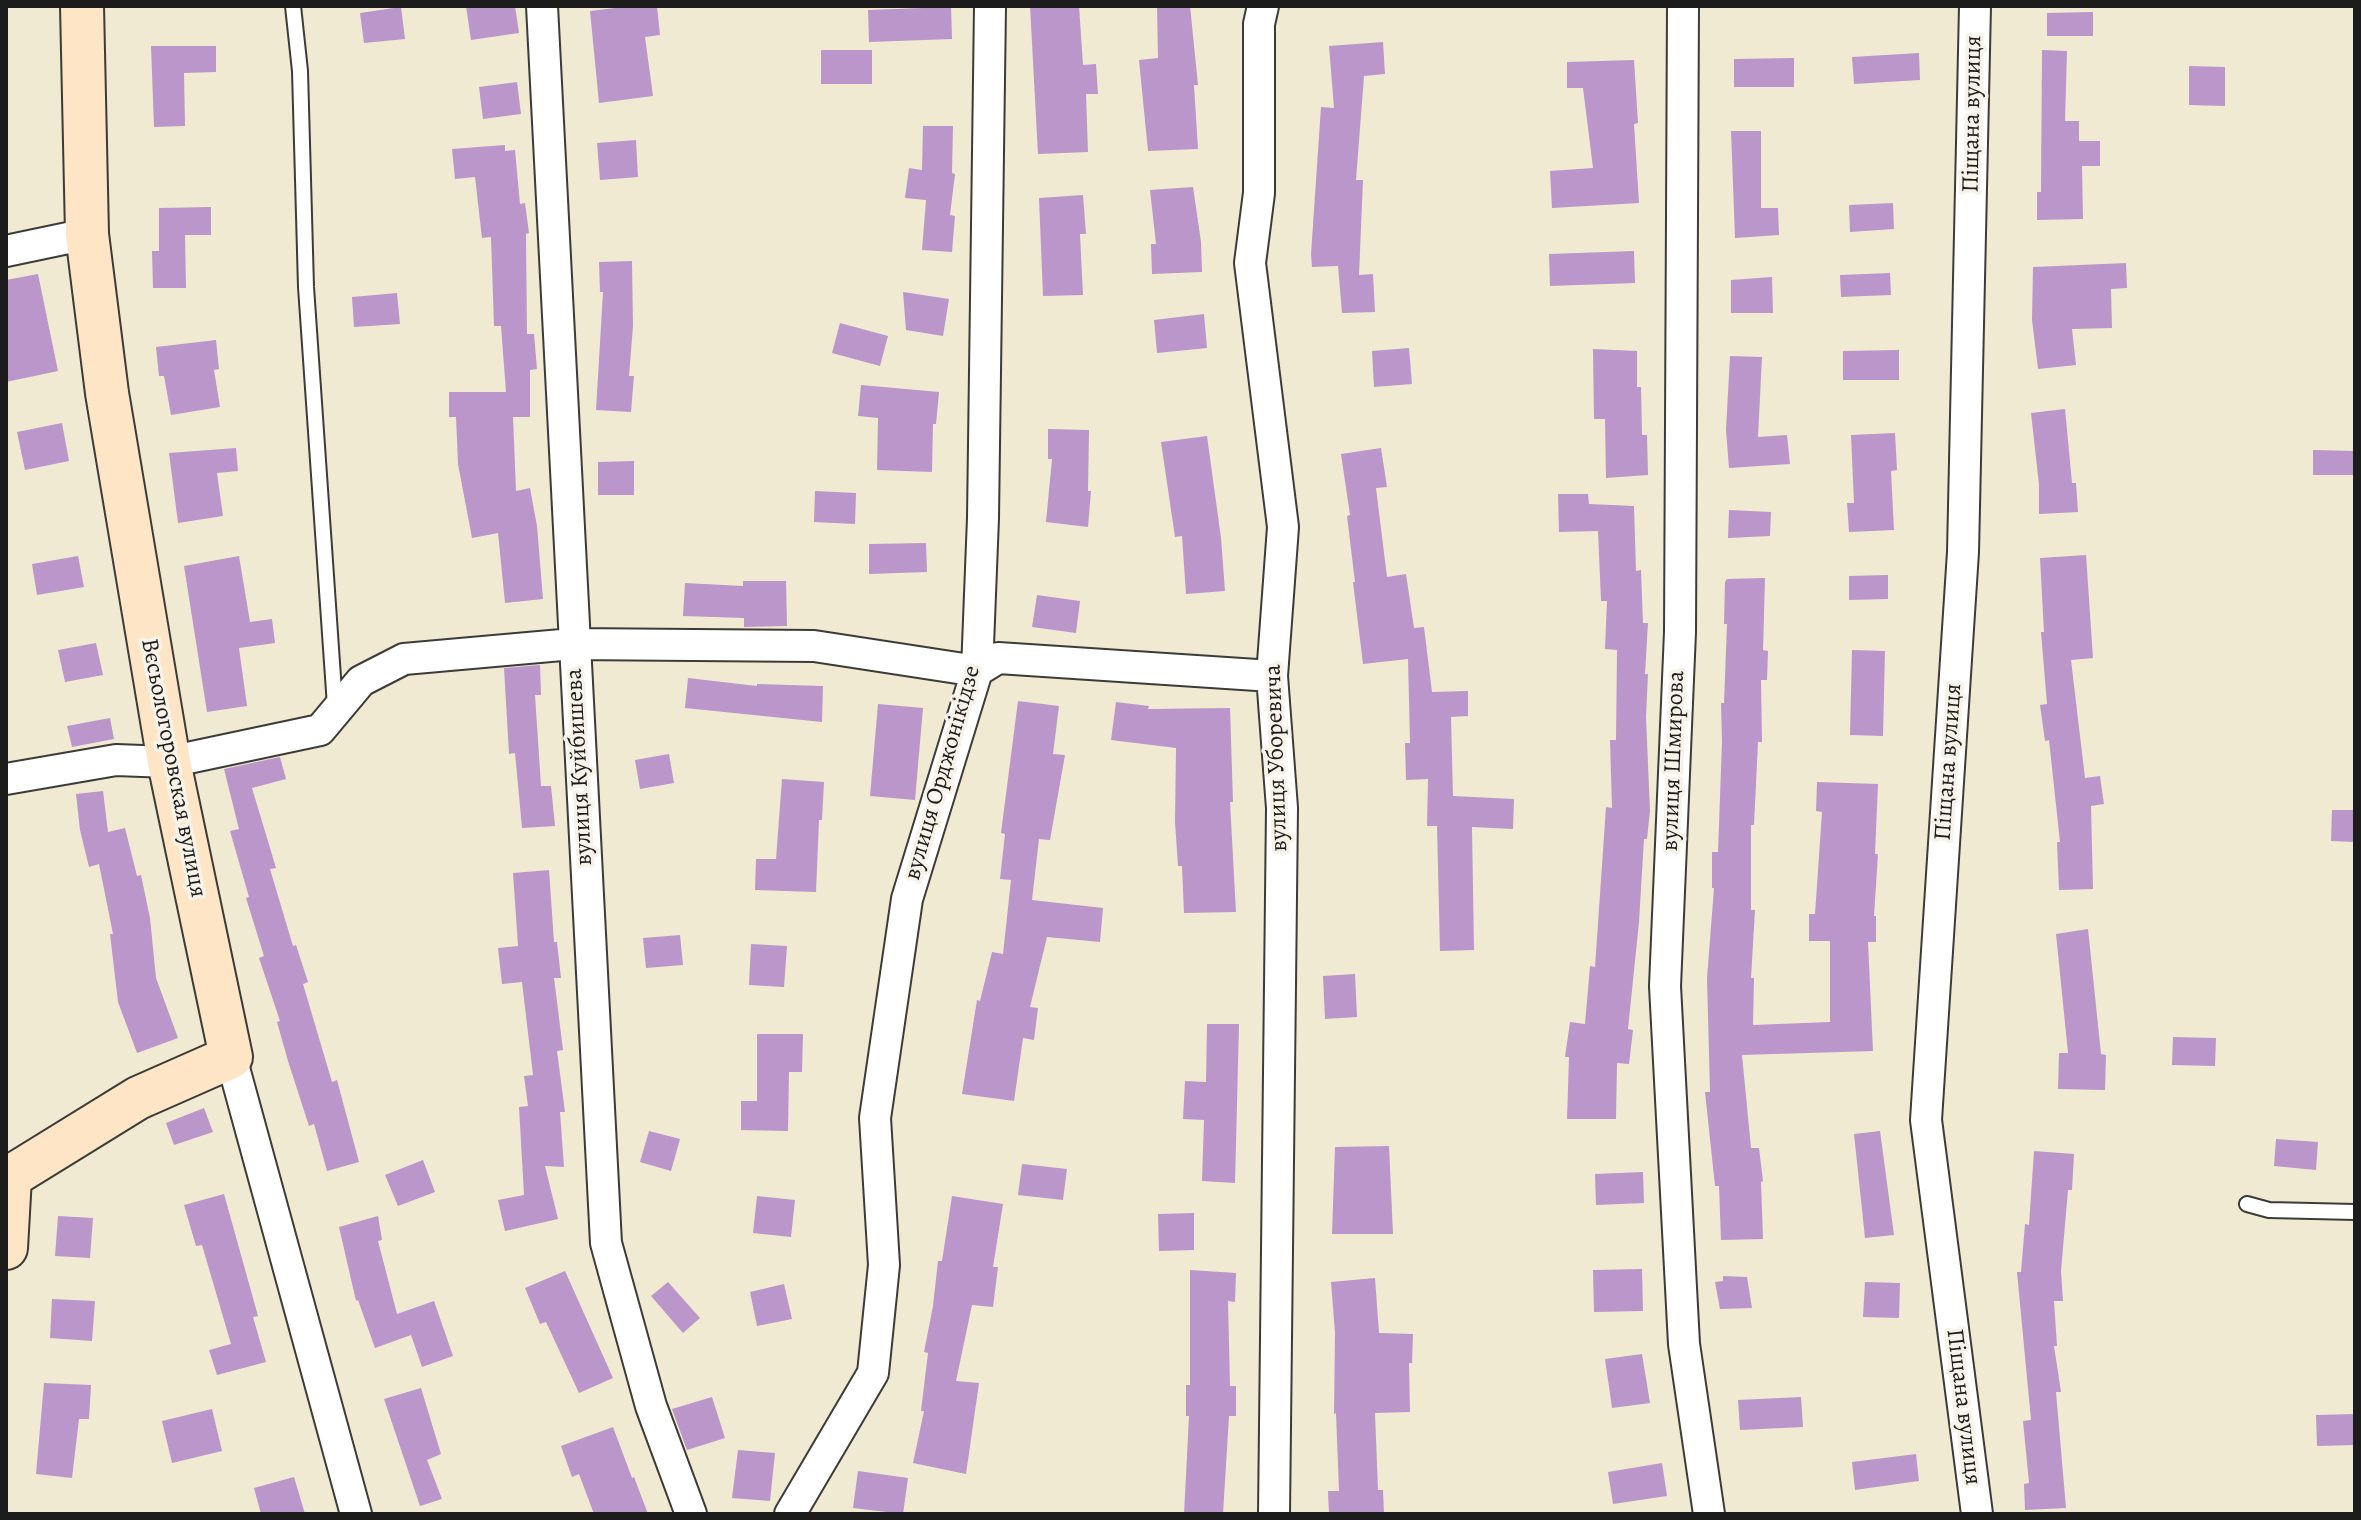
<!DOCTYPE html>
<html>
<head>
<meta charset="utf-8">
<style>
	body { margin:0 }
	#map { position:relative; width:2361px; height:1520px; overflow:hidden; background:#f0ead3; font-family:Alegreya,serif }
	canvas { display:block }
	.frame { position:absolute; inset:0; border:8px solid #1c1c1c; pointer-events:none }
</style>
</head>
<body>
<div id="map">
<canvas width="2361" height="1520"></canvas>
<div class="frame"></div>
</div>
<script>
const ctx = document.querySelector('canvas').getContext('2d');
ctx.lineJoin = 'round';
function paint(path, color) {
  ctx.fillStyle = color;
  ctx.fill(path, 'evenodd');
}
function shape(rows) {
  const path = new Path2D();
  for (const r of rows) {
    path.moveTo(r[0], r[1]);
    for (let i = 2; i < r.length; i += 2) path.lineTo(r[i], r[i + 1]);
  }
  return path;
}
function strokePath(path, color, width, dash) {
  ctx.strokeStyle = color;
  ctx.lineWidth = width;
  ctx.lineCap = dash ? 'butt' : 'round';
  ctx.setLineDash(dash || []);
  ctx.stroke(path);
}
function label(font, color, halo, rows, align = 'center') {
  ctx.font = font + ' Alegreya,serif';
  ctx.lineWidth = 7;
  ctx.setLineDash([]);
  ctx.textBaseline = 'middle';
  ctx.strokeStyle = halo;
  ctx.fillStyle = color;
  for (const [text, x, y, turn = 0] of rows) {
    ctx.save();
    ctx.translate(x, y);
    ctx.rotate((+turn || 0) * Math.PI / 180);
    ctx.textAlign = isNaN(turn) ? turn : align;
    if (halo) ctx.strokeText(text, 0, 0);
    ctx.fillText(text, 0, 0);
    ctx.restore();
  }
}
paint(shape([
	[466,6,515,6,519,33,471,40],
	[632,6,657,6,660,35,645,37,653,96,599,103,590,11],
	[1030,6,1079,6,1083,65,1096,64,1098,94,1086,94,1088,152,1038,154],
	[1157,6,1190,6,1198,85,1194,85,1198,149,1148,151,1139,60,1158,58],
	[401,7,405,39,364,43,360,13],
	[951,7,952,39,869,42,868,10],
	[2093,12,2093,36,2047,36,2047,13],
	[1383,42,1385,74,1364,76,1356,180,1363,180,1359,275,1373,274,1375,312,1342,313,1338,266,1312,267,1311,254,1321,107,1334,108,1329,46],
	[151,46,216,46,216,72,184,73,185,126,154,127],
	[821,50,872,50,872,84,821,84],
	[2042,50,2067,51,2065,121,2079,121,2079,141,2100,141,2100,166,2082,166,2083,219,2037,220,2037,192,2041,192],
	[1919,53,1920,80,1854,84,1852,57],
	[1794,58,1794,87,1734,87,1734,59],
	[1634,60,1638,123,1634,124,1639,203,1552,208,1550,171,1593,168,1583,88,1567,88,1567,62],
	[2189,66,2225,67,2225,106,2189,105],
	[517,82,521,114,483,119,479,87],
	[923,126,953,126,952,173,955,174,950,215,955,216,952,252,922,250,926,200,905,198,909,168,922,170],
	[1731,131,1761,131,1761,208,1778,208,1779,235,1735,238],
	[636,140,638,177,600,180,597,143],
	[505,145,505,151,515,150,520,204,525,203,529,233,526,234,527,334,534,334,537,369,530,370,530,417,513,417,516,491,530,488,537,526,543,599,505,603,498,533,472,538,458,464,456,417,449,417,449,392,506,392,501,326,494,326,491,237,482,238,475,177,455,179,452,149],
	[1193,187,1201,242,1202,272,1152,274,1151,244,1156,244,1150,190],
	[1083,195,1086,234,1080,234,1083,295,1043,296,1039,198],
	[1893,203,1894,229,1850,232,1849,205],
	[211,207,211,235,185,235,186,288,153,288,152,251,159,251,159,208],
	[1634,251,1635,283,1550,286,1549,254],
	[632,261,633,326,629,376,634,376,631,412,596,410,603,292,600,292,599,262],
	[2126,263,2127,288,2111,289,2112,328,2072,329,2076,365,2038,369,2032,320,2033,267],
	[1890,273,1891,295,1841,297,1840,275],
	[38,274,58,371,6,382,6,280],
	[1772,277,1773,313,1731,313,1731,280],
	[903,292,949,299,943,336,906,330],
	[397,293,400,324,354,327,352,297],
	[1204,314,1207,348,1157,353,1154,320],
	[840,323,888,336,880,366,832,353],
	[216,340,219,369,214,370,220,407,171,415,164,376,159,376,156,347],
	[1409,348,1412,384,1374,387,1372,351],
	[1593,349,1637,351,1637,387,1641,387,1642,435,1647,435,1648,475,1606,478,1605,419,1594,419],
	[1899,350,1899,380,1843,380,1843,351],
	[1730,356,1762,357,1758,437,1787,435,1790,464,1729,468,1726,430],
	[861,385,939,392,936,424,933,424,932,472,877,470,878,418,858,416],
	[2065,409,2072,483,2076,483,2078,512,2039,514,2039,485,2031,413],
	[62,423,69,461,25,470,17,432],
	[1048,429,1089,430,1088,491,1091,491,1088,527,1046,522,1052,459,1048,459],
	[1895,433,1897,470,1891,471,1894,530,1849,532,1847,503,1854,503,1851,435],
	[1207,436,1221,538,1225,591,1186,594,1182,536,1175,537,1161,442],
	[236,448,238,471,217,473,223,516,178,523,169,453],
	[1381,448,1387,487,1376,488,1387,577,1406,574,1414,628,1424,627,1432,692,1468,691,1468,716,1451,717,1453,796,1514,799,1513,829,1472,827,1474,950,1440,951,1437,826,1427,826,1428,779,1406,780,1405,743,1410,743,1408,659,1363,664,1353,582,1355,582,1347,516,1350,515,1341,454],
	[2313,450,2355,451,2355,475,2313,475],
	[634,461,634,495,598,495,598,462],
	[815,491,856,493,855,524,814,522],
	[1558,494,1588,494,1589,504,1634,506,1636,571,1641,570,1643,623,1648,623,1645,674,1648,674,1646,717,1650,811,1647,839,1644,839,1639,922,1628,1029,1633,1030,1629,1064,1617,1063,1616,1119,1567,1119,1569,1057,1565,1057,1570,1022,1585,1024,1590,966,1595,967,1606,807,1612,808,1610,740,1616,740,1617,650,1605,649,1607,601,1601,601,1598,531,1559,532],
	[1729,510,1771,512,1770,536,1728,538],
	[926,543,927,572,869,574,869,544],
	[2086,555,2093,658,2071,660,2085,778,2100,776,2104,804,2091,806,2093,889,2059,890,2057,842,2060,842,2049,740,2045,741,2040,705,2047,704,2041,632,2044,632,2040,558],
	[78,556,84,587,37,595,32,564],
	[239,556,250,622,272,619,275,643,239,648,247,706,207,712,184,566],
	[1888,575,1888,599,1849,600,1849,576],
	[1765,578,1763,650,1768,651,1767,680,1761,680,1762,742,1758,742,1754,825,1751,825,1751,910,1755,910,1751,978,1754,978,1753,1025,1830,1022,1830,941,1809,941,1809,914,1815,914,1822,812,1816,811,1817,782,1878,784,1875,854,1878,854,1874,916,1876,916,1876,942,1868,942,1873,1051,1742,1055,1751,1148,1759,1148,1763,1181,1761,1182,1763,1239,1721,1240,1719,1186,1715,1186,1705,1092,1710,1092,1707,978,1714,888,1712,888,1712,852,1718,852,1722,742,1721,703,1724,703,1727,624,1724,624,1725,582,1727,579],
	[743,581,786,581,787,626,744,627,744,618,683,616,685,583,743,586],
	[1037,595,1080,601,1076,633,1032,627],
	[96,643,103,675,65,682,58,650],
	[1852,650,1885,651,1883,736,1850,735],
	[540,665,541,695,535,695,541,786,551,786,555,826,522,828,515,753,509,754,504,668],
	[688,678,757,686,757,684,823,686,822,722,685,708],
	[1018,701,1059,706,1053,754,1065,755,1050,840,1039,839,1032,900,1103,908,1100,942,1047,937,1030,1007,1038,1008,1034,1040,1023,1038,1014,1101,962,1094,977,1000,980,1001,992,952,1003,954,1011,880,1000,879,1005,834,1001,833],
	[1116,702,1149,706,1148,709,1230,708,1233,802,1230,802,1236,912,1184,913,1182,866,1178,866,1175,822,1176,748,1111,740],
	[878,704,923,708,915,800,870,796],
	[110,718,114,739,72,747,67,726],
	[669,754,674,783,640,789,635,760],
	[280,757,286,779,252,788,276,868,270,869,293,946,296,945,308,982,303,984,332,1082,337,1080,359,1162,327,1171,314,1124,309,1126,288,1061,277,1022,280,1021,259,958,264,956,246,898,249,897,230,831,239,829,224,769],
	[782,779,824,782,822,820,819,820,816,892,755,890,756,859,776,859],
	[103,791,108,832,125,828,137,876,141,875,150,918,156,978,178,1038,137,1053,118,1002,110,934,113,934,99,864,89,867,80,830,76,794],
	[2332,810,2355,810,2355,842,2331,841],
	[549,870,554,942,557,942,561,978,554,978,563,1050,557,1051,565,1112,560,1112,564,1167,545,1166,558,1219,505,1231,498,1200,524,1195,519,1107,528,1106,524,1076,533,1075,522,982,502,984,498,948,518,946,513,873],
	[2088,929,2101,1054,2106,1055,2105,1090,2058,1089,2059,1053,2068,1053,2056,934],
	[680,935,683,965,646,968,643,938],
	[751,944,787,946,784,987,749,985],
	[1355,974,1357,1017,1325,1019,1323,976],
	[1207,1024,1239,1024,1235,1183,1202,1181,1204,1120,1183,1119,1185,1081,1206,1082],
	[757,1034,803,1034,802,1072,789,1072,788,1131,741,1130,741,1101,757,1101],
	[2173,1037,2216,1038,2215,1066,2172,1065],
	[204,1108,213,1132,174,1145,166,1123],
	[649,1131,680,1139,671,1171,640,1162],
	[1880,1131,1894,1235,1865,1238,1854,1134],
	[2276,1139,2318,1142,2316,1170,2274,1166],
	[1389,1146,1393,1234,1332,1234,1335,1147],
	[2034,1151,2074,1154,2072,1190,2068,1190,2061,1271,2063,1301,2054,1301,2057,1346,2054,1346,2061,1392,2056,1392,2066,1508,2025,1510,2024,1484,2029,1483,2023,1421,2031,1420,2017,1272,2021,1272,2025,1224,2029,1225],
	[423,1160,435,1192,398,1206,385,1175],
	[1022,1164,1067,1169,1063,1200,1018,1195],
	[1643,1172,1644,1203,1596,1205,1595,1174],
	[224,1194,258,1316,253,1317,266,1362,217,1375,209,1350,231,1344,202,1245,196,1246,184,1205],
	[757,1196,795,1200,791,1237,753,1233],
	[952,1196,1003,1204,993,1267,998,1267,993,1307,972,1305,956,1381,979,1383,966,1474,913,1463,924,1411,921,1411,928,1353,924,1352,933,1306,938,1261,942,1261],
	[1194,1213,1194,1250,1159,1251,1158,1214],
	[58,1216,93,1218,90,1258,55,1256],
	[378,1216,382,1240,378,1241,397,1314,434,1301,453,1356,422,1367,411,1335,375,1348,358,1300,356,1301,339,1227],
	[1642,1269,1643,1311,1594,1312,1593,1270],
	[1190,1270,1236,1273,1235,1302,1228,1301,1230,1386,1236,1386,1236,1416,1229,1416,1223,1514,1184,1514,1189,1416,1186,1416,1186,1385,1190,1385],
	[565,1271,613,1378,579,1393,546,1322,540,1324,525,1288],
	[1723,1276,1747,1277,1752,1308,1720,1309,1715,1282,1723,1281],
	[1375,1278,1379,1333,1413,1334,1412,1363,1409,1363,1410,1412,1375,1413,1378,1490,1383,1490,1384,1514,1329,1514,1328,1491,1339,1491,1336,1413,1334,1414,1335,1333,1331,1282],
	[668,1282,700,1318,683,1333,651,1296],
	[1865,1282,1900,1283,1899,1318,1863,1317],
	[784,1284,792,1319,757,1326,750,1292],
	[52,1299,95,1301,92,1341,50,1338],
	[1642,1354,1650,1403,1612,1408,1605,1359],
	[44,1383,91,1385,89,1419,79,1419,72,1478,36,1474],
	[421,1388,441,1454,427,1460,442,1499,420,1506,384,1399],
	[712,1397,725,1438,687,1450,672,1409],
	[1801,1397,1803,1427,1740,1430,1738,1400],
	[212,1409,222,1451,172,1463,162,1421],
	[2355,1414,2355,1445,2317,1446,2316,1415],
	[613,1427,632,1478,634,1477,648,1514,594,1514,579,1474,572,1477,561,1446],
	[738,1450,775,1453,770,1501,732,1498],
	[1916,1454,1919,1481,1855,1490,1852,1462],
	[1662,1463,1667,1496,1613,1504,1608,1472],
	[858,1471,908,1478,903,1514,853,1508],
	[294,1477,305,1514,261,1514,254,1488]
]), '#ba96ca');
const lane = shape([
	[293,6,300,71,306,287,335,706],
	[2247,1204,2269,1210,2355,1212]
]);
const street = shape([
	[542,6,606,1243,651,1406,691,1514],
	[1263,6,1259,24,1259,193,1250,263,1283,527,1272,676,1282,808,1274,1514],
	[1683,6,1680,632,1665,986,1684,1344,1709,1514],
	[1975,6,1963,552,1926,1120,1977,1514],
	[6,251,87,234],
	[6,779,116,760,169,762,320,730,361,681,404,659,573,644,814,646,977,671,998,658,1272,676],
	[231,1057,356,1514],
	[790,1514,873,1373,884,1265,875,1118,907,899,977,671,983,518,990,6]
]);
const secondary = shape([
	[6,1248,10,1177,138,1098,231,1057,169,762,107,393,87,234,82,6]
]);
strokePath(lane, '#3c3b37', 18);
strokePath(street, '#3c3b37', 34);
strokePath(secondary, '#3c3b37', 46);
strokePath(lane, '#fff', 14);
strokePath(street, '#fff', 30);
strokePath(secondary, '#fde5c5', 42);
label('24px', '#1c1c1c', '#f7f3e8', [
	["Піщана вулиця",1973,114,-89],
	["вулиця Уборевича",1277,758,-92],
	["вулиця Шмирова",1674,761,-88],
	["Піщана вулиця",1949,762,-86],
	["вулиця Куйбишева",580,767,-93],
	["Вєсьологоровская вулиця",173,768,79],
	["вулиця Орджонікідзе",943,773,-74],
	["Піщана вулиця",1963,1407,83]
]);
</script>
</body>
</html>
